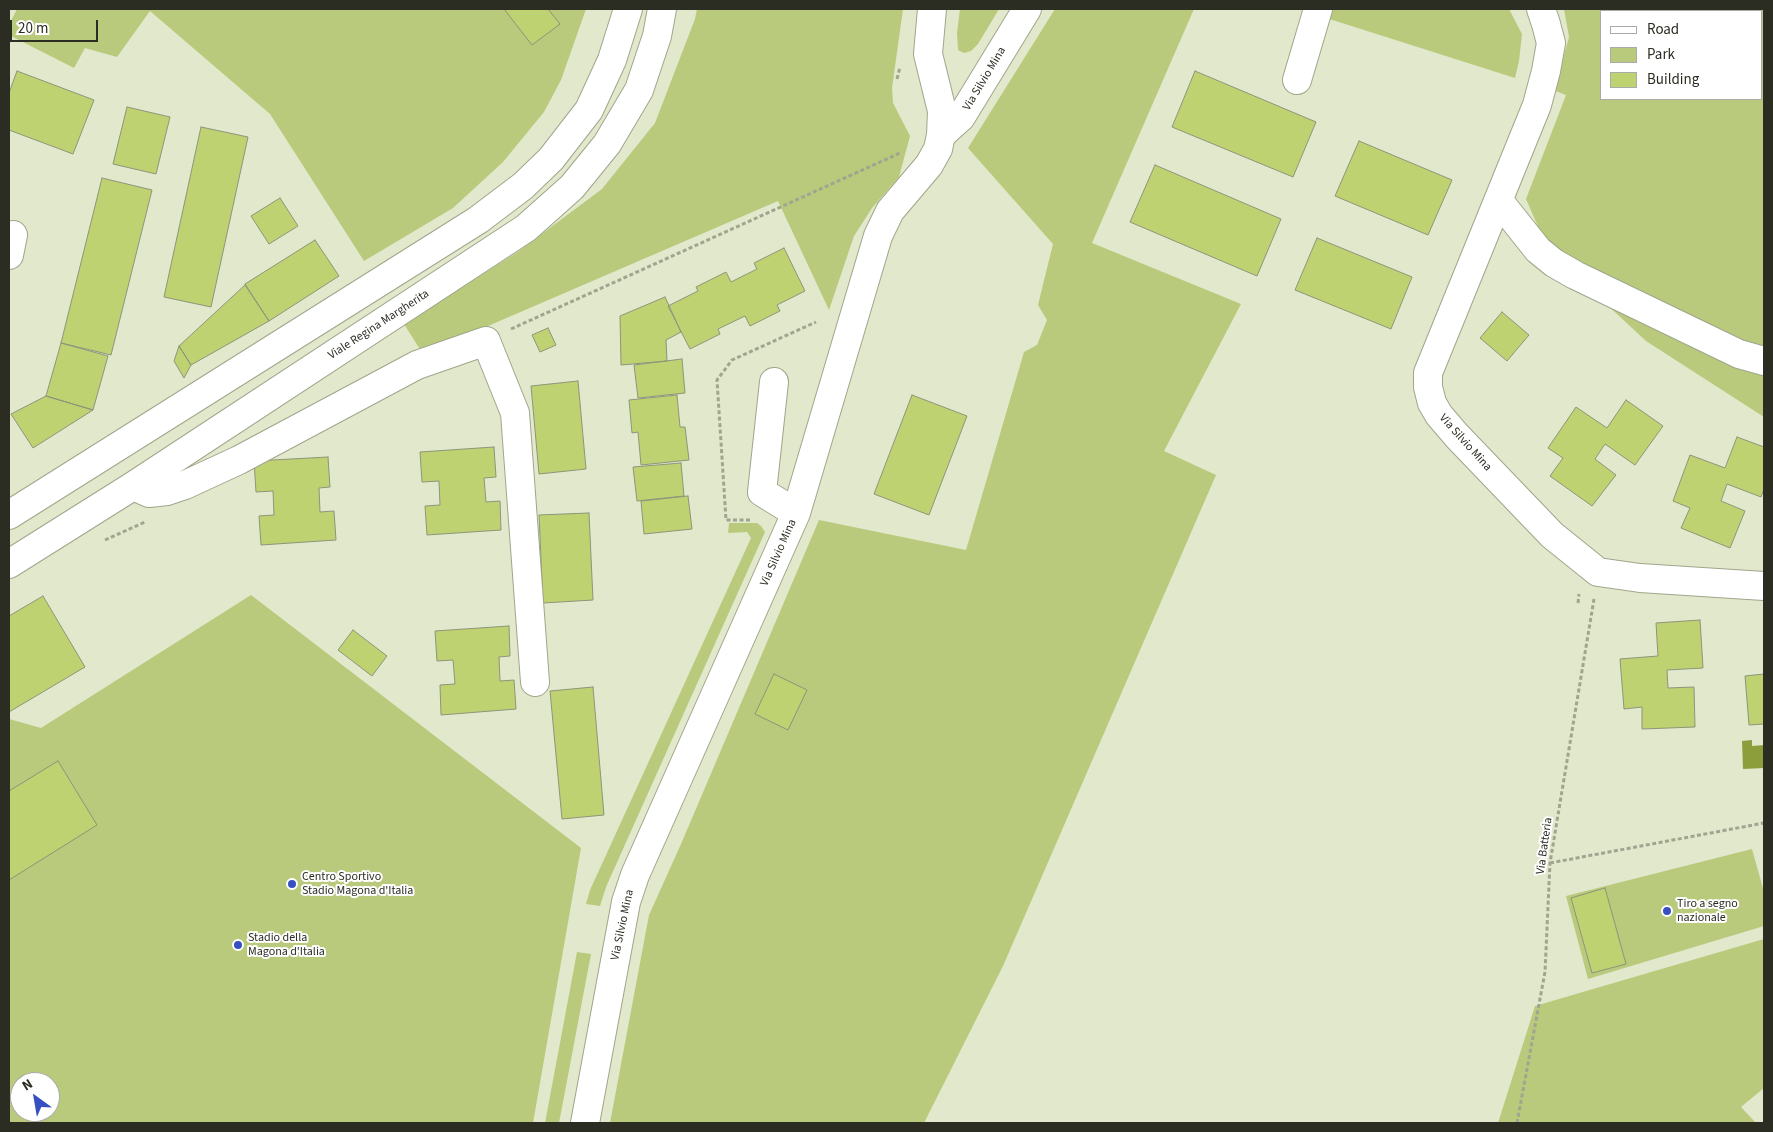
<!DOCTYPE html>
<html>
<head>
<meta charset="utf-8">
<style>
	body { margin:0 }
	#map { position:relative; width:1773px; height:1132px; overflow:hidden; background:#e1e8cc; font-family:"Source Sans 3",sans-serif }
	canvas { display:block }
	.frame { position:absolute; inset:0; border:10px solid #2b2d23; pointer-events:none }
	.legend { position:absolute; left:1600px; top:10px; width:162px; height:90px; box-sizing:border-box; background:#fff; border:1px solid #aaaba7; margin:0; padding:6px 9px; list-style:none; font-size:15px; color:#2b2d23 }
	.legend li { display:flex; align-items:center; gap:10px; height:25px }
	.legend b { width:25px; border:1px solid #aaaba7 }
	.north { position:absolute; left:10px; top:1072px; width:50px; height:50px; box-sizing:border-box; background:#fff; border:1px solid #aaaba7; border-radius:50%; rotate:328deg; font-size:14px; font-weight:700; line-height:20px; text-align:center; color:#2b2d23 }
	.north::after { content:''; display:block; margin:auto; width:18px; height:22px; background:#3650c1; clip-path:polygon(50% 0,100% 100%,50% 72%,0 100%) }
	.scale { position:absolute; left:10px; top:20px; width:88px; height:22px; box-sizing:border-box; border:2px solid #2b2d23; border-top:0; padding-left:6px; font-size:15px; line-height:18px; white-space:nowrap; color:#2b2d23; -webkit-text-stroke:4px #fff; paint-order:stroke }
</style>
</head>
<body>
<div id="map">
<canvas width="1773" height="1132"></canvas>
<div class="frame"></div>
<ul class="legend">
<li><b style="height:6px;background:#fff"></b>Road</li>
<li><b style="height:14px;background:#b9ca7c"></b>Park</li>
<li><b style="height:14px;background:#bed271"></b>Building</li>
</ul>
<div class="north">N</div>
<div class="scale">20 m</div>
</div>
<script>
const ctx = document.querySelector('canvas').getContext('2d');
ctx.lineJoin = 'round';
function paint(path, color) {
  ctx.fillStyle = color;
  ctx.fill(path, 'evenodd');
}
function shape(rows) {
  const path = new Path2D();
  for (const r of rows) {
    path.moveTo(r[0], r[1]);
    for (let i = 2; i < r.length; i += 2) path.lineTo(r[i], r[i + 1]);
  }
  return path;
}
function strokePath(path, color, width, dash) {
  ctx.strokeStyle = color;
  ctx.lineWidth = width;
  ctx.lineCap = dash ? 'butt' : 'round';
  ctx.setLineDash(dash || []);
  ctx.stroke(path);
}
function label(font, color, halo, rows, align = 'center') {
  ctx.font = font + ' "Source Sans 3",sans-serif';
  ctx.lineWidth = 4;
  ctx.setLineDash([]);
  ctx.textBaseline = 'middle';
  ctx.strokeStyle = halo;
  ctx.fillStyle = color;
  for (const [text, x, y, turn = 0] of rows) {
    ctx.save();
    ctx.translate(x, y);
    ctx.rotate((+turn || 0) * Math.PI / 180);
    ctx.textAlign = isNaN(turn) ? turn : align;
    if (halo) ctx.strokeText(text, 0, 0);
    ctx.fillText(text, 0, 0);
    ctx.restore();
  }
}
paint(shape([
	[17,9,586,9,561,80,544,112,503,162,453,208,364,261,270,114,150,11,117,57,85,48,74,68,9,35,9,25],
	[697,9,903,9,892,88,893,103,910,136,899,177,872,208,854,236,829,310,778,201,423,354,404,324,519,251,602,189,655,123,695,19],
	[960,9,999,9,978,44,971,51,964,53,958,50,957,33],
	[1055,9,1194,9,1092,243,1241,304,1164,451,1216,475,1003,966,924,1123,610,1123,649,915,681,844,819,520,966,550,1024,352,1037,345,1047,320,1038,305,1053,244,968,148],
	[1298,9,1509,9,1522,34,1519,61,1515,78],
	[1564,9,1764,9,1764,347,1749,345,1587,273,1543,238,1526,199,1566,95,1550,89,1561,66,1569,37],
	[1602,11,1762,11,1762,99,1602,99],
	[1602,300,1764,363,1764,417,1646,341],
	[729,523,757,523,761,526,765,532,606,887,600,906,586,904,590,890,751,538,747,532,728,533],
	[251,595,581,848,533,1123,9,1123,9,719,41,728],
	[20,1082,50,1082,50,1112,20,1112],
	[1752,849,1764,892,1764,926,1588,979,1566,896],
	[1764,939,1764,1088,1741,1107,1756,1123,1498,1123,1535,1006],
	[577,952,591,954,559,1123,545,1123]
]), '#b9ca7c');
paint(shape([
	[1752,740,1752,746,1764,745,1764,768,1743,769,1742,741]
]), '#8c9e3c');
const building = shape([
	[504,9,548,9,560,24,532,45,504,9],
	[17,71,94,100,73,154,9,130,9,93,17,71],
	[1195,71,1316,122,1293,177,1172,127,1195,71],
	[127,107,170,117,156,174,113,164,127,107],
	[201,127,248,137,211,307,164,297,201,127],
	[1359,141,1452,180,1428,235,1335,196,1359,141],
	[1155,165,1281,219,1257,276,1130,222,1155,165],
	[102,178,152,190,111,355,61,343,102,178],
	[280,198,298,226,269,244,251,216,280,198],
	[1317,238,1412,277,1391,329,1295,290,1317,238],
	[315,240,339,276,269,321,245,284,315,240],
	[784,248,805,291,777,305,780,311,750,326,745,316,718,329,720,334,690,349,668,306,698,291,696,287,726,272,731,282,757,269,754,263,784,248],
	[245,285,269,321,191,365,179,346,245,285],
	[665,297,681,332,666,340,667,361,621,365,620,316,665,297],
	[1502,312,1529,335,1507,361,1480,338,1502,312],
	[548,328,556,345,540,352,532,335,548,328],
	[61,343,108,356,93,410,46,396,61,343],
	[179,346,191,365,184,378,174,361,179,346],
	[682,359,685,393,638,398,634,365,682,359],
	[578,381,586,469,539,474,531,386,578,381],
	[677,395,680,427,685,427,689,460,641,465,638,432,632,433,629,400,677,395],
	[912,395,967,416,929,515,874,494,912,395],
	[46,396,93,410,33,448,11,414,46,396],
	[1626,400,1663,426,1635,465,1605,444,1595,459,1616,475,1592,506,1550,476,1563,458,1548,448,1576,407,1607,428,1626,400],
	[1737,437,1764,447,1764,489,1761,497,1727,484,1721,501,1745,511,1730,548,1681,528,1690,508,1673,501,1690,455,1725,468,1737,437],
	[494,447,496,477,484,478,486,502,500,501,501,530,427,535,425,506,440,505,439,481,422,482,420,452,494,447],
	[328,457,330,487,319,488,320,512,334,511,336,540,261,545,259,516,274,515,273,491,256,492,254,461,328,457],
	[681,463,684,496,637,501,633,467,681,463],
	[688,496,692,529,644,534,641,501,688,496],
	[589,513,593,600,543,603,539,515,589,513],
	[43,596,85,667,9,712,9,616,43,596],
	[1700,620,1703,668,1667,670,1668,688,1694,687,1695,727,1642,729,1642,707,1624,709,1620,659,1658,656,1656,623,1700,620],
	[509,626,510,656,499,657,500,681,514,680,516,709,441,715,440,685,455,684,453,660,437,661,435,631,509,626],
	[353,630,387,656,372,676,338,650,353,630],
	[774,674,807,690,788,730,755,714,774,674],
	[1764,674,1764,724,1749,725,1745,676,1764,674],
	[593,687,604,815,562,819,550,691,593,687],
	[58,761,97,825,9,880,9,791,58,761],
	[1605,888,1626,964,1592,973,1571,898,1605,888]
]);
paint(building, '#bed271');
strokePath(building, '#8e947a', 1);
const minor = shape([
	[932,9,928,54,942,111,941,135],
	[1541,9,1546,24,1551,43,1546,71,1537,105,1428,373,1428,387,1432,403,1439,415,1457,436,1552,535,1598,572,1640,578,1764,586],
	[1297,80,1318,9],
	[1499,201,1538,250,1554,263,1575,275,1739,354,1764,361],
	[9,255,13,235],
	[774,382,762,492,796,513],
	[133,486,149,493,167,491,185,485,239,460,417,365,486,341,515,413,535,682],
	[9,515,478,220,523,186,551,159,589,110,612,60,628,9],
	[9,564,133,486,526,228,572,187,607,144,639,90,657,36,662,9],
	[585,1123,626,902,635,875,796,513,878,236,890,211,929,165,938,149,941,135,961,117,1027,9]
]);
strokePath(minor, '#9fa68b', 30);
strokePath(shape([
	[897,79,900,67],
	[511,329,900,153],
	[750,520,726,520,717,380,732,360,816,322],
	[105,540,145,522],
	[1578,603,1579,594],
	[1550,863,1764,823],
	[1517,1123,1545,972,1550,863,1594,599]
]), '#a0a58f', 3, [4, 2.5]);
strokePath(minor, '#fff', 28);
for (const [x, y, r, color] of [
	[292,884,5,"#3650c1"],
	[1667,911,5,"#3650c1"],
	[238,945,5,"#3650c1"]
]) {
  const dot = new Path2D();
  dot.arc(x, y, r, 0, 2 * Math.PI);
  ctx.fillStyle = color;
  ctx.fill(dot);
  strokePath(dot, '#fff', 2);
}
label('12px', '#2b2d23', '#fff', [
	["Via Silvio Mina",985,79,-59],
	["Viale Regina Margherita",379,325,-33],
	["Via Silvio Mina",1465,443,48],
	["Via Silvio Mina",779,553,-66],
	["Via Batteria",1545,846,-82],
	["Via Silvio Mina",623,925,-78]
]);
label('12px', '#2b2d23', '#fff', [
	["Centro Sportivo",302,877],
	["Stadio Magona d'Italia",302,891],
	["Tiro a segno",1677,904],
	["nazionale",1677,918],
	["Stadio della",248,938],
	["Magona d'Italia",248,952]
], 'left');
</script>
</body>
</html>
